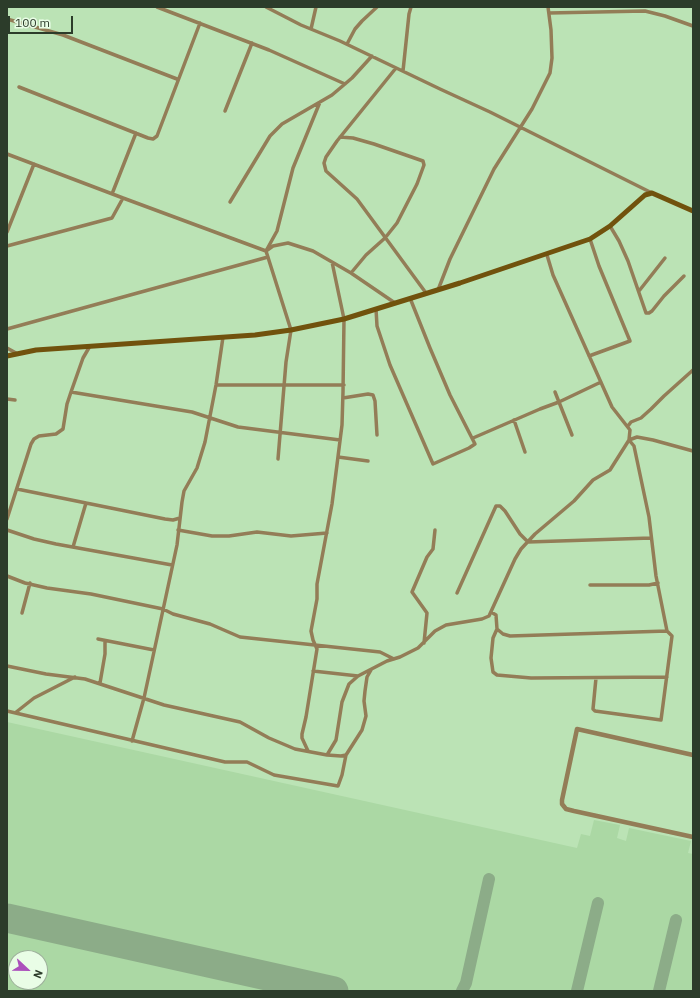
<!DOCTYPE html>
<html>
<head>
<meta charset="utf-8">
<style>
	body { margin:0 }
	#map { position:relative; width:700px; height:998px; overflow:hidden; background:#bbe3b5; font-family:"IBM Plex Sans",sans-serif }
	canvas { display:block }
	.frame { position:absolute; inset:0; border:8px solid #2c3c2a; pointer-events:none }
	.north { position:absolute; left:8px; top:950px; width:40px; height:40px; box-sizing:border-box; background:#e9fde6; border:1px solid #9db09b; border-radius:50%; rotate:112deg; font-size:11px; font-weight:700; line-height:16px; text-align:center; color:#2c3c2a }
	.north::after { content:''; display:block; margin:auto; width:14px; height:18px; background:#ab50bb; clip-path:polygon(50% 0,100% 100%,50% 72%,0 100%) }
	.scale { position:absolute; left:8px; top:16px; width:65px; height:18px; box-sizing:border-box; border:2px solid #2c3c2a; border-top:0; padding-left:5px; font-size:12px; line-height:14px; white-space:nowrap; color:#2c3c2a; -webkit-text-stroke:3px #e9fde6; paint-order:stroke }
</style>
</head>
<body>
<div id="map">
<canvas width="700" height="998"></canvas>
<div class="frame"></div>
<div class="north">N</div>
<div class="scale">100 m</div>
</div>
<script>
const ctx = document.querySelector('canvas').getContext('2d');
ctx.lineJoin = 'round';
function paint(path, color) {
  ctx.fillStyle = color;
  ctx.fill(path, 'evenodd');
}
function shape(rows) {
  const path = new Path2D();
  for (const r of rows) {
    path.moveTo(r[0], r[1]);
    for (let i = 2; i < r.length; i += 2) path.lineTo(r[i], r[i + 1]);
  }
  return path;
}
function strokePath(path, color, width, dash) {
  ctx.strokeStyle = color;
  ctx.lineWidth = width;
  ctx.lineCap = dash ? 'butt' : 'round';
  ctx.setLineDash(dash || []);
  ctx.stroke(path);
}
paint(shape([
	[7,722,577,848,581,834,590,836,594,820,620,825,617,838,626,841,629,828,691,841,688,853,693,854,693,991,7,991],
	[16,958,40,958,40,982,16,982]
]), '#abd8a4');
strokePath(shape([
	[462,991,466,983,489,879],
	[577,991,598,903],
	[659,991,676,920]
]), '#8cac88', 12);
strokePath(shape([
	[7,918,334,991]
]), '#8cac88', 29);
strokePath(shape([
	[157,7,269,50,345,84],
	[266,7,301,25,340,41,440,89,490,112,652,193],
	[549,13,645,11,665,16,693,26],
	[7,19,63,35,177,79],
	[311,29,316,7],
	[347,44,355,29,362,21,377,7],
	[396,68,337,141,326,157,324,163,326,171,357,199,426,293],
	[403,71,409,14,411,7],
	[19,87,148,138,153,139,157,136,200,23],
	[320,102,293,168,277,231,266,251,273,246,288,243,313,251,351,273,395,303],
	[225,111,252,43],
	[340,137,353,138,374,144,423,161,424,165,417,184,397,223,385,238,366,255,351,273],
	[7,154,123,198],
	[112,194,136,133],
	[230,202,270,136,282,124,332,95,352,78,372,56],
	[610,226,619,241,628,261,646,313,649,313,652,311,664,296,684,276],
	[7,232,34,164],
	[7,246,112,218,123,198,266,251,291,330,286,362,278,459],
	[438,290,450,259,494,169,532,109,550,73,552,58,551,30,548,7],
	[639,291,665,258],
	[376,309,377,326,390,365,433,464,469,448,475,444,450,395,430,348,410,298],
	[7,329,268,257],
	[7,348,16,353],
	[589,356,630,341,599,266,590,239],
	[216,385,344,385],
	[71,392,192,412,238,427,340,440],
	[555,392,572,435],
	[343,398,368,394,373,395,375,401,377,435],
	[7,399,15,400],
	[514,420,525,452],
	[628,426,631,422,641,418,651,409,664,396,693,370],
	[473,438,540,409,559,402,601,382],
	[338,457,368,461],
	[17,489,165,519,173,520,180,518],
	[7,519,31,444,34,439,39,436,56,434,63,429,67,404,71,392,83,358,90,346],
	[7,530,34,539,56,544,172,565],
	[178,530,212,536,229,536,257,532,291,536,327,533],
	[73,547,86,503],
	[7,576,25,583,47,588,91,594,163,609,173,614,210,624,240,637,380,652,394,659],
	[590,585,649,585,658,583],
	[457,593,496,506,500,506,505,511,520,534,528,542,651,538],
	[491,612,496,615,497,629,503,634,510,636,667,631,656,576,649,517,634,446,629,440,630,430,612,407,553,275,547,255],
	[22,613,30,583],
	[497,629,493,638,491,658,493,672,497,675,531,678,667,677],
	[98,639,154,650],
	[424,643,427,613,412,592,427,557,433,549,435,530],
	[7,666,46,674,85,679,164,705,240,722,269,738,295,749,327,755,341,756,346,755],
	[313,671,358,676],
	[596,678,593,709,595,711,661,720,672,636,667,631],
	[100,683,105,654,105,641],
	[7,711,225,762,247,762,274,775,338,786,342,775,346,755,362,730,366,716,364,701,365,691,367,677,371,670],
	[15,713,34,698,75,677],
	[132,741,144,698,177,545,182,502,184,491,197,468,205,442,216,385,223,337],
	[308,751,302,738,302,734,306,717,317,649,313,640,311,631,317,599,317,584,332,504,342,425,343,392,344,319,332,262],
	[327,755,336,740,342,702,349,684,358,676,387,661,400,657,418,648,435,631,446,625,482,619,489,616,515,559,521,549,535,534,574,501,593,480,610,470,629,440,637,437,653,440,693,451]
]), '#937d57', 3.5);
strokePath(shape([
	[693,755,577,729,562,800,562,804,566,809,574,811,693,837]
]), '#937d57', 4.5);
strokePath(shape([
	[7,356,36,350,255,335,291,330,344,319,460,283,590,239,610,226,645,195,652,193,693,211]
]), '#71520d', 5);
</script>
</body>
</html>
